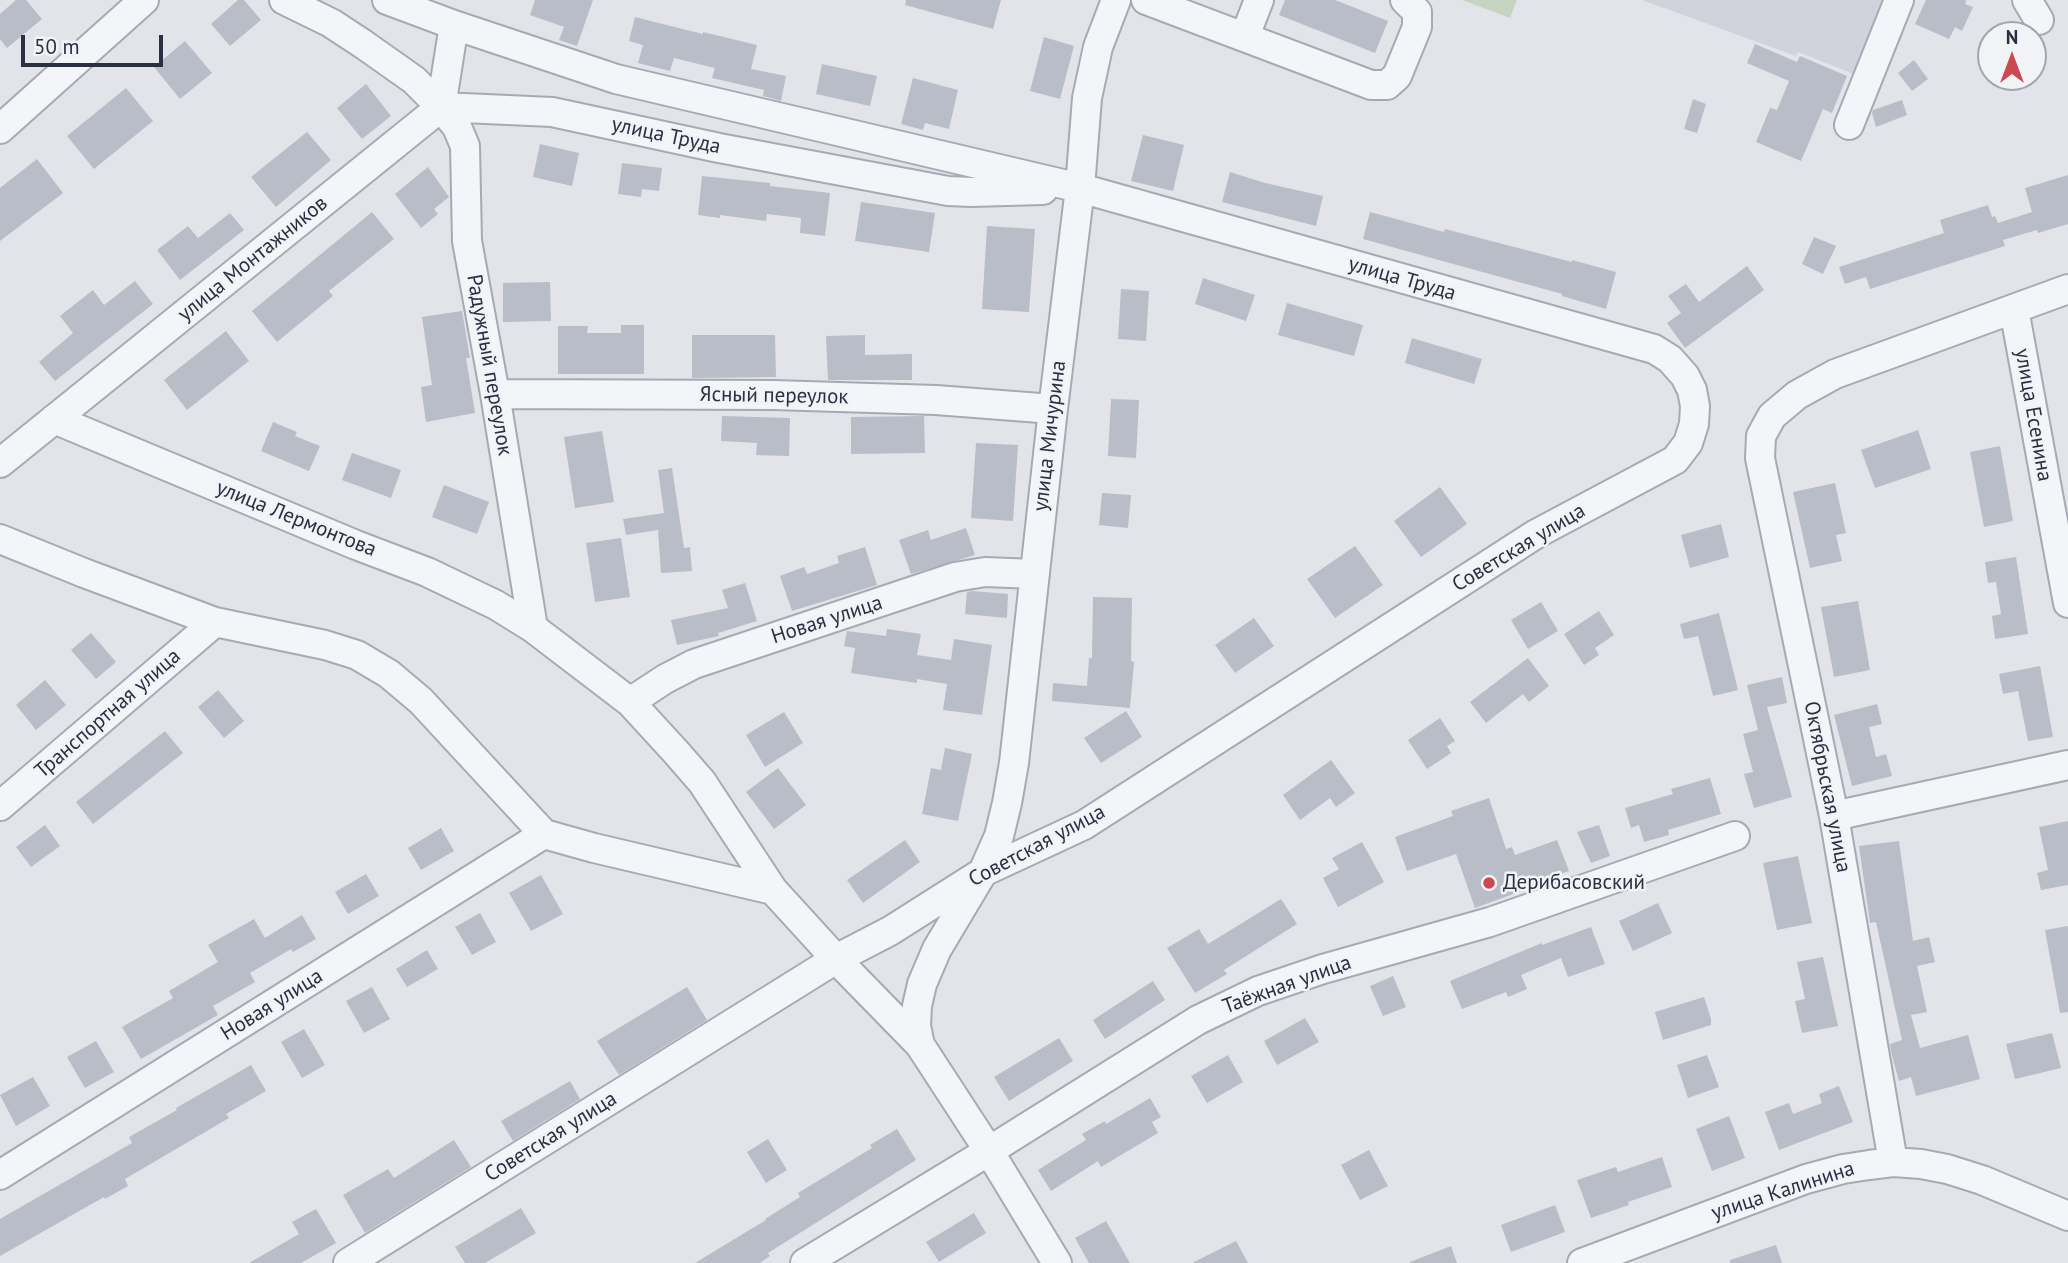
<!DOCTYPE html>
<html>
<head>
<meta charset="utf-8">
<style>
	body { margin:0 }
	#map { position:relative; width:2068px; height:1263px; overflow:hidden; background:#e2e4ea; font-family:"PT Sans",sans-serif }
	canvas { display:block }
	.north { position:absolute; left:1977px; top:21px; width:70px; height:70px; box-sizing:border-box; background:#f1f3f7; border:2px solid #a1a5af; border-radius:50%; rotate:0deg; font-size:19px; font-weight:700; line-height:28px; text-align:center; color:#2a3042 }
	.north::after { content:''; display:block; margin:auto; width:24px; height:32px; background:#cc494f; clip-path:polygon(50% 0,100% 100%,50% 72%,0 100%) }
	.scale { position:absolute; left:21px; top:35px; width:142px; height:32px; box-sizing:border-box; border:4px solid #2a3042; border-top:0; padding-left:9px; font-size:21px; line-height:24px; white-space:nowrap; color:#2a3042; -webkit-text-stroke:5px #f1f3f7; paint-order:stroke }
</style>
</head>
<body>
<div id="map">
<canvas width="2068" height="1263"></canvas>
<div class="north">N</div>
<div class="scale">50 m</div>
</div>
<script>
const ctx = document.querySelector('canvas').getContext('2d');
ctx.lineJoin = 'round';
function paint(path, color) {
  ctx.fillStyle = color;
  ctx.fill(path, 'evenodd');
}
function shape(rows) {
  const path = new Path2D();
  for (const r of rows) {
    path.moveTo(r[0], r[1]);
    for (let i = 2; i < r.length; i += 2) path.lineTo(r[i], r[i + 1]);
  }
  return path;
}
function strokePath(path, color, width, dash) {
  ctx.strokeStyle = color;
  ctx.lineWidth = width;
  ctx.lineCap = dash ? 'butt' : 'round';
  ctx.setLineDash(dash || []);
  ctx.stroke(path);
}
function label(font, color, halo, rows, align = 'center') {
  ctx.font = font + ' "PT Sans",sans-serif';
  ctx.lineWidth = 5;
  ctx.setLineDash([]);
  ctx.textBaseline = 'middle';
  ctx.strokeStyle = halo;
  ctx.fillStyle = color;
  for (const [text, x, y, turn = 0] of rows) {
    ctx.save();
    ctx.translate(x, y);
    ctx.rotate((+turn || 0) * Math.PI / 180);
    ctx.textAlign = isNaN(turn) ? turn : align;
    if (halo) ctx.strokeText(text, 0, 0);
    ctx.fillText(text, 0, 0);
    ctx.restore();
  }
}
paint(shape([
	[1642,0,1885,0,1854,74,1798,52,1796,56]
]), '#d0d3dc');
paint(shape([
	[1462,0,1517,0,1510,18]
]), '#c5d4c3');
paint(shape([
	[16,0,26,0,42,19,7,48,0,39,0,14],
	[238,0,244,0,261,20,230,46,211,24],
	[535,0,593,0,577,46,559,40,564,27,530,15],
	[906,0,1001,0,993,29,905,5],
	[1285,0,1335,0,1388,21,1375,53,1279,15],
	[1926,0,1966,0,1965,4,1973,7,1962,31,1955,27,1949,39,1915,24],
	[635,17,703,34,703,32,757,45,751,69,786,76,781,101,763,96,764,90,712,78,715,68,674,58,670,71,638,63,643,45,629,41],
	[1044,37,1074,46,1060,99,1030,91],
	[185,41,212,73,180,99,154,67],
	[1755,44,1797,62,1800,56,1847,76,1832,113,1823,109,1801,161,1756,142,1770,108,1777,110,1789,81,1747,63],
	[1914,60,1928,79,1912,91,1898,73],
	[822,64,877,76,870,106,816,94],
	[913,78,958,90,949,129,925,123,923,130,901,124],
	[366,84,391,116,362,139,337,108],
	[126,88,153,121,94,169,67,136],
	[1693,99,1706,104,1697,133,1684,129],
	[1902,100,1907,115,1876,127,1872,113,1873,110],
	[307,132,331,160,276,207,251,177],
	[1143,135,1184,145,1173,191,1131,181],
	[540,144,579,153,572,186,533,177],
	[37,159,63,193,0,241,0,188],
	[622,163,662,168,659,191,642,189,641,197,618,194],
	[428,167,449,197,434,209,438,214,421,228,395,194],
	[1230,172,1265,183,1323,196,1316,226,1222,202],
	[2068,175,2068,224,2038,233,2037,230,2003,240,2005,246,1870,289,1866,277,1845,284,1839,267,1944,233,1940,220,1988,205,1992,217,1995,216,1998,223,2032,212,2025,188],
	[702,176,770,183,770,186,830,193,825,236,800,233,801,218,767,214,766,221,720,215,720,218,698,215],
	[861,202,935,213,929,252,855,241],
	[372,212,394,239,329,291,333,296,277,342,252,311],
	[1370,212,1444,232,1445,229,1572,262,1572,260,1616,272,1606,309,1562,296,1562,294,1363,239],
	[230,213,244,230,180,280,157,250,188,226,198,238],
	[987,226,1035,229,1029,312,982,309],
	[1814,237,1836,246,1823,274,1802,264],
	[1747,266,1764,290,1685,348,1667,323,1681,313,1668,296,1686,284,1699,302],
	[1203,278,1255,295,1246,321,1195,304],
	[135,281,153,304,55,381,39,362,73,333,60,316,93,290,104,305],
	[550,282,551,321,503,322,503,283],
	[1121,289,1149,291,1146,341,1118,339],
	[1287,303,1363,325,1354,356,1278,335],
	[462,311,470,358,466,358,475,413,426,422,421,387,432,385,422,317],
	[621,325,644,325,644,374,558,374,558,326,588,326,587,333,621,333],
	[226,331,249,361,187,410,164,380],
	[692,335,775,335,776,377,692,378],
	[865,335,865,355,912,354,912,380,828,380,826,336],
	[1412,338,1482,359,1474,384,1405,363],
	[1111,399,1139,400,1136,458,1108,456],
	[722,416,790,418,789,456,756,455,757,443,721,441],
	[924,416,925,453,851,454,851,417],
	[273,422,297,432,295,436,320,446,309,471,261,451],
	[1918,430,1931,469,1875,488,1861,450],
	[602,431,614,502,575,508,564,437],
	[976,443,1018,445,1013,521,971,518],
	[2000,446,2013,521,1984,527,1970,452],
	[352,453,401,470,391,498,342,480],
	[672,468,684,548,690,547,692,571,661,573,658,530,626,535,623,519,664,513,658,470],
	[1835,483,1846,533,1836,535,1842,561,1810,568,1793,492],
	[444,485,489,502,477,534,432,517],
	[1440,487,1467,524,1421,557,1394,521],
	[1102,493,1131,495,1128,528,1099,525],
	[1721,524,1729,557,1690,568,1681,535],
	[966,528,975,555,911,574,899,540,928,530,931,540],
	[621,538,630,597,595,602,586,543],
	[1355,546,1383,585,1335,618,1307,579],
	[865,547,877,585,792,611,780,576,804,567,807,574,839,563,837,556],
	[2016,557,2028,634,1995,639,1992,616,2001,614,1996,582,1988,583,1985,562],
	[745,583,757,621,718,633,719,636,677,645,671,620,728,608,722,590],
	[973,591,1008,594,1007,618,965,614,967,592],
	[1093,597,1132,598,1131,661,1134,662,1130,708,1052,701,1053,683,1087,686,1089,658,1092,658],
	[1858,601,1870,670,1834,677,1821,607],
	[1541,602,1558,631,1528,649,1511,620],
	[1599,611,1614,635,1595,648,1599,655,1584,665,1564,634],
	[1719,613,1738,690,1713,696,1698,636,1684,639,1680,624],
	[1254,618,1274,646,1235,673,1215,645],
	[887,629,921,634,917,655,951,660,954,639,992,645,982,715,943,710,947,684,917,679,917,683,851,673,855,648,844,646,847,631,886,636],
	[91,633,116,662,96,679,71,650],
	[1528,658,1549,686,1529,702,1523,694,1486,723,1470,702],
	[2040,666,2053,737,2028,741,2018,691,2003,694,1999,674],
	[1782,677,1787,703,1767,707,1792,797,1754,808,1744,774,1753,772,1743,734,1758,730,1747,685],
	[45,680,66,705,36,730,16,705],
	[218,690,244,721,224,738,198,707],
	[1877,704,1882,724,1869,727,1876,757,1886,754,1892,776,1852,786,1834,715],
	[1126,711,1142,737,1101,763,1084,738],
	[784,712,803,743,765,767,746,735],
	[1440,718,1455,741,1447,746,1451,753,1427,769,1408,740],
	[165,731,183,753,93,824,76,802],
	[945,748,972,754,958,821,922,814,931,768,941,770],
	[1331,760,1355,793,1336,807,1330,798,1300,820,1283,795],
	[778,768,806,805,774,829,746,792],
	[1710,778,1721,814,1668,830,1669,835,1644,842,1639,825,1631,828,1625,808,1673,794,1671,789],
	[1489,798,1506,849,1512,847,1515,855,1557,840,1569,871,1526,887,1527,889,1475,908,1456,854,1407,871,1395,837,1453,816,1451,811],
	[2068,821,2068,885,2041,890,2037,873,2048,870,2039,827],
	[45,825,60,846,31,867,16,847],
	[1599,825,1610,856,1591,863,1577,832],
	[441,828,454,851,421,870,408,848],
	[905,840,920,862,863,903,847,880],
	[1899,841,1913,941,1929,937,1935,962,1917,966,1927,1012,1911,1015,1920,1048,1968,1035,1980,1079,1916,1096,1911,1077,1899,1081,1891,1052,1890,1044,1902,1040,1876,922,1870,923,1859,846],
	[1362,842,1384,882,1338,907,1323,878,1339,869,1332,858],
	[1798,856,1812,923,1777,930,1763,863],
	[366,874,379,896,348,914,335,892],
	[541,875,563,914,531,931,509,893],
	[1281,899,1297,924,1224,970,1227,974,1195,993,1167,948,1199,929,1208,944],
	[1658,903,1672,933,1633,951,1619,921],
	[480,913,496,942,472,955,455,927],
	[302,915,316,939,293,952,291,949,250,973,255,982,213,1006,218,1015,141,1059,122,1027,173,998,169,991,218,962,208,945,254,919,265,938],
	[2068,926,2068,1012,2060,1013,2045,930],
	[1591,927,1605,964,1568,977,1561,958,1521,975,1527,989,1508,997,1506,992,1462,1009,1450,981,1542,943,1542,945],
	[427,950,438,969,407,987,396,969],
	[1823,957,1838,1026,1802,1033,1795,1001,1805,999,1797,962],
	[1393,976,1406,1007,1383,1016,1370,986],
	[1153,981,1165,1000,1105,1039,1093,1020],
	[372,987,390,1019,364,1033,346,1001],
	[687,987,707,1020,619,1075,597,1041],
	[1704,997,1711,1019,1711,1025,1663,1040,1655,1012],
	[1305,1018,1319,1042,1277,1065,1264,1041],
	[304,1029,325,1065,302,1078,281,1042],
	[2052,1033,2061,1068,2015,1079,2006,1044],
	[1059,1038,1073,1061,1009,1101,994,1077],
	[96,1041,114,1072,85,1088,67,1057],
	[1228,1055,1243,1082,1207,1103,1191,1076],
	[1707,1055,1719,1087,1688,1098,1677,1065],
	[251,1065,266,1091,226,1114,229,1118,125,1179,128,1186,105,1199,104,1197,0,1256,0,1219,132,1143,129,1137,177,1110,176,1108],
	[33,1077,50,1106,16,1126,0,1095],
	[570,1081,580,1099,513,1141,501,1121],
	[1839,1086,1853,1122,1779,1150,1765,1112,1789,1103,1793,1114,1822,1103,1819,1094],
	[1150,1098,1161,1117,1152,1122,1158,1133,1101,1167,1098,1161,1051,1191,1038,1170,1086,1140,1082,1134,1105,1121,1106,1124],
	[1729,1116,1745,1158,1712,1171,1696,1129],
	[897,1129,916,1160,768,1253,770,1256,760,1263,695,1263,766,1220,765,1219,800,1197,798,1193,872,1148,870,1145],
	[768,1139,787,1170,766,1183,747,1152],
	[454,1140,471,1167,365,1233,343,1195,388,1169,394,1178],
	[1369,1150,1388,1186,1360,1200,1341,1165],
	[1662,1157,1672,1187,1628,1202,1629,1205,1591,1218,1577,1180,1616,1167,1618,1172],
	[1555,1205,1565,1232,1511,1252,1501,1225],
	[521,1208,536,1233,485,1263,465,1263,455,1247],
	[316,1209,336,1243,301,1263,249,1263,299,1234,292,1222],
	[974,1213,986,1233,939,1262,926,1242],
	[1106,1221,1130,1263,1089,1263,1075,1238],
	[1236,1241,1248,1263,1192,1263],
	[1776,1245,1782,1263,1730,1263,1730,1260],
	[1451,1246,1457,1263,1410,1263,1410,1262]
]), '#b9bdc7');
const minor = shape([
	[284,0,331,23,363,44,414,80,441,107,552,112,719,148,948,191,971,192,1043,190],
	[1146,0,1371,85,1387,85,1397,76,1417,27,1417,12,1405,0],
	[2027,0,2039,20],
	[1245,36,1259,0],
	[441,107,457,127,465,146,467,241,495,394,533,628],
	[1849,125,1899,0],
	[0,129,144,0],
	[2014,309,2068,603],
	[495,394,773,395,936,400,1053,409],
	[54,419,356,545,427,572,496,605,533,628,630,702,675,751,702,782,773,890],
	[0,463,441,107,454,25],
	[0,539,84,573,215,622,325,645,357,655,389,674,421,701,544,834,594,848,773,890,836,959,920,1045,989,1151,1057,1263],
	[630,702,665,679,694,664,955,577,985,572,1035,574],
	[0,806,215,622],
	[1834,816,2068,765],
	[920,1045,916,1026,917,1006,922,984,937,949,983,872,999,836,1007,803,1014,763,1053,409,1080,188,1087,98,1098,47,1116,0],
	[1893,1162,1834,816,1760,458,1761,436,1772,416,1797,395,1835,374,2068,289],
	[0,1175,544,834],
	[348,1263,836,959,890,931,983,872,1084,825,1536,534,1675,460,1688,443,1694,424,1695,406,1692,390,1685,376,1670,359,1654,349,1080,188,616,79,454,25,387,0],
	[805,1263,989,1151,1198,1020,1258,991,1323,969,1490,922,1735,836],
	[1582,1263,1806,1179,1843,1169,1869,1165,1893,1162,1921,1164,1947,1169,1982,1180,2068,1216]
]);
strokePath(minor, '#a7aab4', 32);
strokePath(minor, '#f4f5f8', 28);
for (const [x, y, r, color] of [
	[1489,883,7,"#cc494f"]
]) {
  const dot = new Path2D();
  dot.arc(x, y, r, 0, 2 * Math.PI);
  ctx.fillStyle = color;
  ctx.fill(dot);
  strokePath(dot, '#f1f3f7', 2.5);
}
label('21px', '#2a3042', '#f1f3f7', [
	["улица Труда",666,136,12],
	["улица Монтажников",253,259,-39],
	["улица Труда",1402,279,16],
	["Радужный переулок",489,365,80],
	["Ясный переулок",774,396,1],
	["улица Есенина",2033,415,80],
	["улица Мичурина",1050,436,-83],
	["улица Лермонтова",296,519,22],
	["Советская улица",1519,548,-31],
	["Новая улица",827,620,-18],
	["Транспортная улица",108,714,-41],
	["Октябрьская улица",1827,787,79],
	["Советская улица",1037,846,-28],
	["Таёжная улица",1287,985,-20],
	["Новая улица",272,1005,-32],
	["Советская улица",551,1137,-32],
	["улица Калинина",1783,1191,-18]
]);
label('21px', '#2a3042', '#f1f3f7', [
	["Дерибасовский",1503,883]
], 'left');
</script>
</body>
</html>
